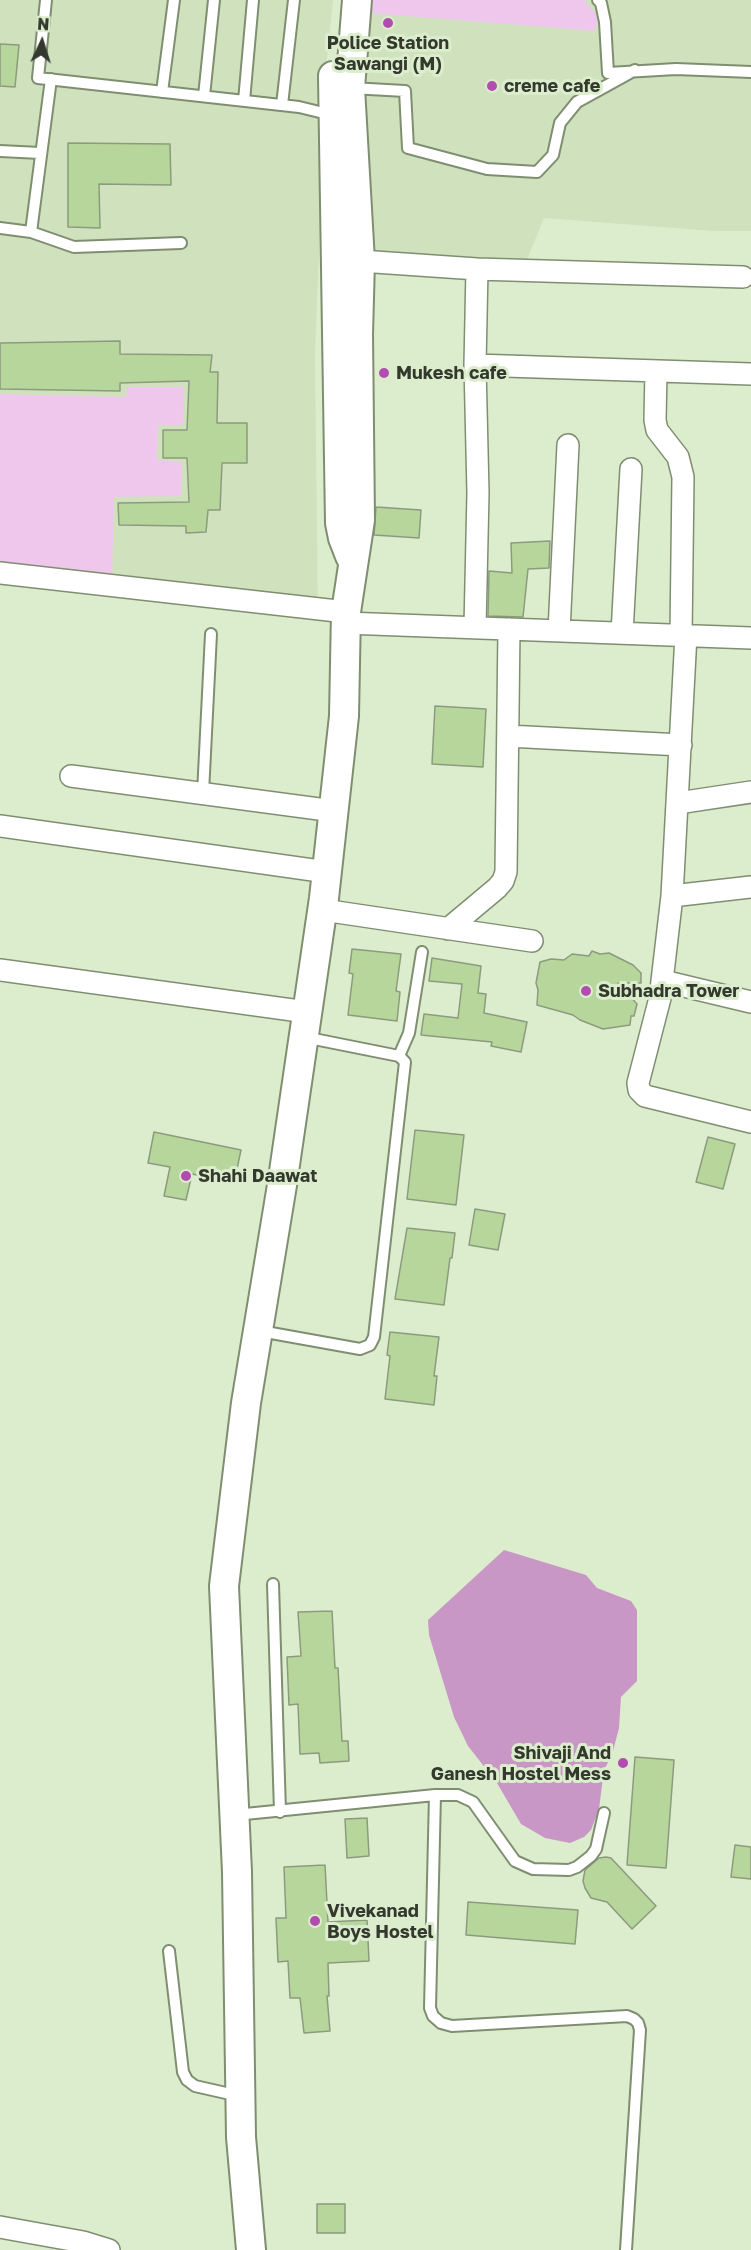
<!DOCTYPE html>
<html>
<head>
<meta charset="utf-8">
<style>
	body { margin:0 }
	#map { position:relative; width:751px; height:2250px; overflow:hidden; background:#dcedce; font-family:"Golos Text",sans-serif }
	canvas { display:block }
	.north { position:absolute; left:12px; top:12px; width:60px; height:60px; -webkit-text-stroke:4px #dcedce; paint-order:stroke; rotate:4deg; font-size:16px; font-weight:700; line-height:24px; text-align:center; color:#33392d }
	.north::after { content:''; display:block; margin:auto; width:21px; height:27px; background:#33392d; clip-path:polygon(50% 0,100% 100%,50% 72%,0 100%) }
</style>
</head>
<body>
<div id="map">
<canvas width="751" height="2250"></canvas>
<div class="north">N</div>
</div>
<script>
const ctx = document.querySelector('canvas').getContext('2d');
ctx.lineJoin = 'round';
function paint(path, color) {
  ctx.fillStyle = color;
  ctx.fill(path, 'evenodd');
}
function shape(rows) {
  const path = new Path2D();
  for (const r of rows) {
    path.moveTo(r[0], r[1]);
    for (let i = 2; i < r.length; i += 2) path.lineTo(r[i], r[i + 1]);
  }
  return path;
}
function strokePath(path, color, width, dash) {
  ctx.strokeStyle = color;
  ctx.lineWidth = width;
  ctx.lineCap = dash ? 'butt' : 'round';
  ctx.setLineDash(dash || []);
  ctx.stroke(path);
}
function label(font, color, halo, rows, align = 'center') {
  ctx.font = font + ' "Golos Text",sans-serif';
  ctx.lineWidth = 6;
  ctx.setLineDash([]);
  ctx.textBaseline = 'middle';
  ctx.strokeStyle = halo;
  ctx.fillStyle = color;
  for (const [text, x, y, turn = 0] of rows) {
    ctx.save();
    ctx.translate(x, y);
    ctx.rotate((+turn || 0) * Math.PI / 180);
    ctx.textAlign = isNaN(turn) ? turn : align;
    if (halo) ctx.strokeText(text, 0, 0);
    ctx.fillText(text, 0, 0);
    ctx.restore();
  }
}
paint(shape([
	[0,0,333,0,326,68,315,355,318,619,0,585],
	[362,0,751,0,751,231,713,231,544,218,526,262,356,262]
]), '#cfe2bd');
paint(shape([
	[370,0,584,0,598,17,595,31,369,13],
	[127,387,184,387,183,425,158,425,157,460,182,462,181,496,114,497,112,587,0,575,0,394,126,397]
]), '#efc6ec');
paint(shape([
	[504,1550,586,1575,597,1588,631,1601,637,1610,637,1681,621,1697,619,1728,612,1755,604,1770,599,1809,591,1830,584,1837,570,1843,545,1838,521,1824,497,1783,468,1746,454,1717,429,1635,428,1620]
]), '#c997c6');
const building = shape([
	[0,44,19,45,15,87,0,86,0,44],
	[68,143,170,144,171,185,99,184,100,228,68,227,68,143],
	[120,341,120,354,212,355,210,372,218,372,217,423,247,423,247,463,222,463,220,510,208,510,206,532,186,533,186,526,119,525,118,503,189,502,187,458,163,458,163,430,187,430,189,381,120,383,120,391,0,389,0,343,120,341],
	[376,507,421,510,419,538,374,535,376,507],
	[550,541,549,568,528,569,523,617,488,616,489,571,512,573,511,543,550,541],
	[435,706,486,709,483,767,432,764,435,706],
	[352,949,401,954,396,991,400,992,397,1021,348,1015,353,974,349,973,352,949],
	[592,951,600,954,609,953,633,965,641,973,641,983,618,983,637,1004,634,1016,631,1016,630,1025,603,1029,580,1020,573,1015,537,1005,538,990,536,983,540,962,551,959,564,960,572,954,589,956,592,951],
	[432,958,481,966,478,993,486,994,484,1013,527,1022,521,1052,491,1046,492,1042,421,1035,424,1014,458,1018,462,984,429,981,432,958],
	[415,1130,464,1135,456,1205,407,1199,415,1130],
	[154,1132,241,1150,234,1183,192,1174,186,1200,164,1196,170,1167,148,1163,154,1132],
	[708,1137,735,1144,723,1189,696,1182,708,1137],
	[475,1209,505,1214,498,1250,469,1245,475,1209],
	[407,1228,455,1233,452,1258,450,1258,444,1305,395,1299,407,1228],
	[390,1332,439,1337,434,1376,437,1376,434,1405,385,1399,390,1356,387,1355,390,1332],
	[332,1611,335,1668,338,1668,342,1741,348,1741,349,1761,320,1763,319,1753,300,1754,298,1704,289,1705,287,1657,301,1656,298,1612,332,1611],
	[635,1757,674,1760,666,1868,627,1865,635,1757],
	[367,1818,369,1856,347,1858,345,1819,367,1818],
	[735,1845,751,1847,751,1879,731,1877,735,1845],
	[606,1857,611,1858,656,1906,632,1929,607,1902,591,1898,585,1888,583,1881,585,1870,599,1858,606,1857],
	[325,1865,328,1922,367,1920,369,1961,328,1963,329,1996,327,1996,330,2031,304,2033,300,1998,290,1998,288,1961,278,1962,276,1918,286,1918,284,1867,325,1865],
	[468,1902,578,1910,575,1944,466,1935,468,1902],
	[317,2204,345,2204,345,2233,317,2233,317,2204]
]);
paint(building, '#b7d69b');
strokePath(building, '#8c9b7e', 1.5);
const lane = shape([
	[46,0,38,78,299,107,332,115],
	[598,0,601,3,605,22,608,73,676,69,751,72],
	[51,79,31,232,74,247,181,243],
	[351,88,405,91,408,148,487,169,537,172,553,155,560,123,577,102,635,70],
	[162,92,174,0],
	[204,96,214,0],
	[244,101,253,0],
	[282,105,294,0],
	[0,151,40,153],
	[0,228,31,232],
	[203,793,211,634],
	[399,1056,409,1033,422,952],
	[260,1331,360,1349,370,1345,374,1337,405,1062,399,1056,304,1037],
	[273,1584,280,1812],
	[435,1795,458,1795,473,1802,515,1861,533,1869,569,1870,577,1867,591,1856,596,1849,604,1813],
	[235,1815,435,1795,430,2008,433,2016,441,2023,452,2026,627,2016,634,2019,638,2023,640,2030,626,2250],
	[169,1951,183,2072,187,2080,195,2086,239,2096]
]);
const street = shape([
	[360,261,477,269,743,277],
	[475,365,751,374],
	[656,371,655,420,657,430,678,457,683,477,681,635],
	[0,573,346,612],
	[345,623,751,638],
	[475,627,478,493,475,365,477,269],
	[559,631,568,445],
	[622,633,631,469],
	[686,635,672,896,660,998,638,1083,639,1090,645,1096,751,1122],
	[508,736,681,745],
	[71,776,334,811],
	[678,803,751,792],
	[0,826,327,872],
	[672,896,751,887],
	[323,910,532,941],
	[448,929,497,888,503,881,506,872,509,629],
	[0,970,307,1012],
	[663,981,751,1002],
	[0,2227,83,2242,109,2250]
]);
const secondary = shape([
	[333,76,340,523,343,538,350,556],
	[251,2250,241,2137,237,1872,224,1586,246,1403,282,1185,324,898,344,716,346,612,360,520,358,334,360,261,350,88,357,0]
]);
strokePath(lane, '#7f8e71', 14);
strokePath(street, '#7f8e71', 24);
strokePath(secondary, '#7f8e71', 32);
strokePath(lane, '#fff', 10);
strokePath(street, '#fff', 21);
strokePath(secondary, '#fff', 28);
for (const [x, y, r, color] of [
	[388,23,6,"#b24cb0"],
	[492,86,6,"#b24cb0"],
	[384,373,6,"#b24cb0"],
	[586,991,6,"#b24cb0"],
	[186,1176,6,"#b24cb0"],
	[623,1763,6,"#b24cb0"],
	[315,1921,6,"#b24cb0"]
]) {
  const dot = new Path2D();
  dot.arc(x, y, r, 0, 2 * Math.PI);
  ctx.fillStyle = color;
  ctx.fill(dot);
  strokePath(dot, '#dcedce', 2);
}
label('bold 18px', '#33392d', '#dcedce', [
	["Police Station",388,43,"center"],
	["Sawangi (M)",388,64,"center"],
	["creme cafe",504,86],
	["Mukesh cafe",396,373],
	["Subhadra Tower",598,991],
	["Shahi Daawat",198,1176],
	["Shivaji And",611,1753,"right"],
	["Ganesh Hostel Mess",611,1774,"right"],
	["Vivekanad",327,1911],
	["Boys Hostel",327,1932]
], 'left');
</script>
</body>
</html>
